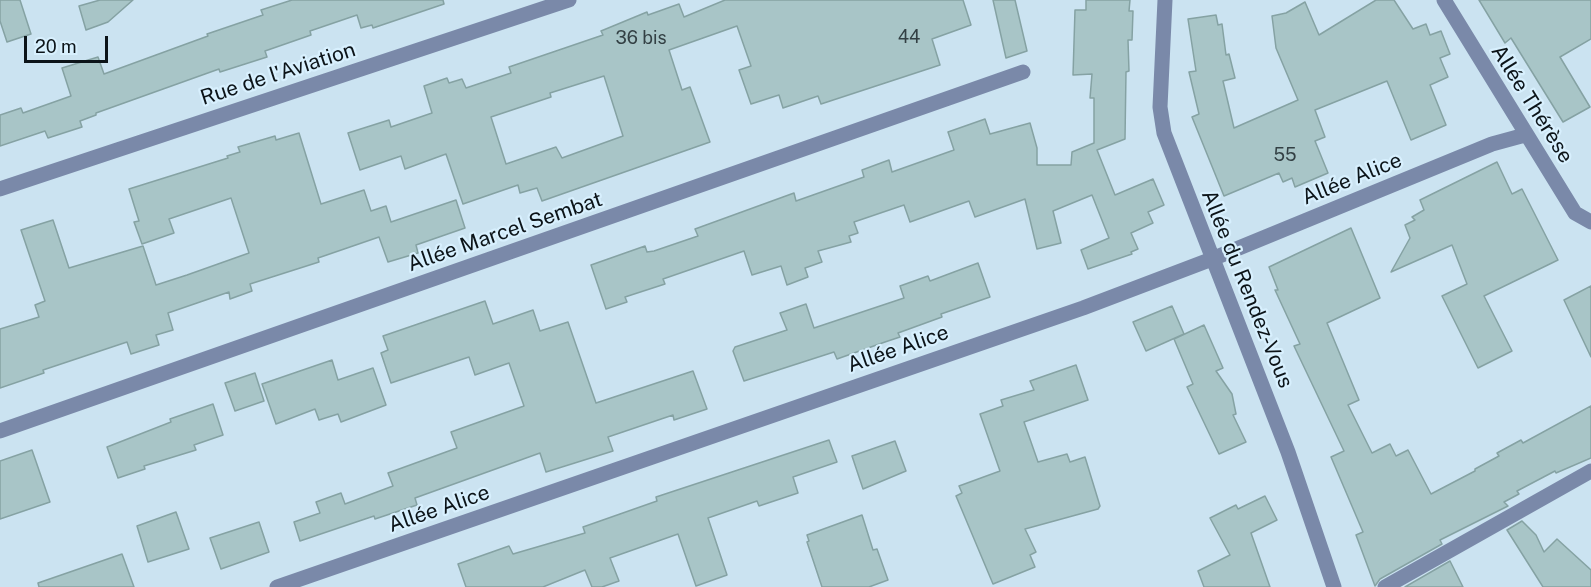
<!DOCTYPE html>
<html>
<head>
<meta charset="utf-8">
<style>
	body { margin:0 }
	#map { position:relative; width:1591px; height:587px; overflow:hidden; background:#cbe3f1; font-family:"Public Sans",sans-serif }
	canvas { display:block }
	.scale { position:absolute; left:24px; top:36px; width:84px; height:27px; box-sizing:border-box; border:3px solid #0c1419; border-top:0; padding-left:8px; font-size:18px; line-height:21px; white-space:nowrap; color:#0c1419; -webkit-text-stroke:4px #d8f0fe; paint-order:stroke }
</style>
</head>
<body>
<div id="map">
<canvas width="1591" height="587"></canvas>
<div class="scale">20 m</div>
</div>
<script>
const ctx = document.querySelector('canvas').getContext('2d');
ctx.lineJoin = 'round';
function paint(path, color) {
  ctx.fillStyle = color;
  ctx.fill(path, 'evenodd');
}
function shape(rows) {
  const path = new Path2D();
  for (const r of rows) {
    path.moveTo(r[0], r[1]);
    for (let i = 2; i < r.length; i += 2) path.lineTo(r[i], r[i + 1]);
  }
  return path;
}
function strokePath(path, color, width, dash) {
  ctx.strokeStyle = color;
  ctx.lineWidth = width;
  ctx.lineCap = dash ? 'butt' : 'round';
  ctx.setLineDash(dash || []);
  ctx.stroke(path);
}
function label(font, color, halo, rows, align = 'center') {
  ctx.font = font + ' "Public Sans",sans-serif';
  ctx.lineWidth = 4.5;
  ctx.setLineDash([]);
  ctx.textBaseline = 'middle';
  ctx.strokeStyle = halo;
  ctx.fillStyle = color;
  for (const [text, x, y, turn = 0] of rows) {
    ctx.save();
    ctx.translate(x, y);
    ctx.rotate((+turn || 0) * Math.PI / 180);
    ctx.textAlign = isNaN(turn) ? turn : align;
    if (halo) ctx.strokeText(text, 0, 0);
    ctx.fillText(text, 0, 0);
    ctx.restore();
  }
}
const building = shape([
	[0,0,20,0,31,34,7,42,0,21,0,0],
	[100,0,133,0,108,22,86,30,79,6,100,0],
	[292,0,443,0,444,4,373,28,372,25,361,28,357,15,310,31,311,35,265,51,267,57,220,72,219,69,96,113,96,115,80,121,82,127,48,138,45,131,0,146,0,115,21,108,23,113,71,96,62,68,98,57,104,74,208,36,207,34,263,15,261,10,292,0],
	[725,0,963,0,971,25,932,39,940,65,821,104,818,96,783,108,779,95,751,104,739,70,751,66,737,26,669,50,682,90,690,87,710,142,542,201,537,188,520,193,518,185,463,204,446,154,405,169,401,156,360,170,348,133,389,120,391,127,432,113,424,86,447,78,449,83,462,79,466,88,511,73,509,67,603,35,601,31,647,12,648,15,679,4,684,17,725,0],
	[604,76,623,136,562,158,556,147,506,164,491,117,551,97,550,93,604,76],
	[993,0,1015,0,1027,51,1006,58,993,0],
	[1086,0,1130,0,1129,11,1133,11,1132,40,1128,40,1129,71,1126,72,1125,139,1097,150,1115,195,1153,179,1164,205,1148,212,1153,223,1131,233,1138,249,1131,252,1132,254,1088,269,1081,250,1109,238,1092,195,1053,211,1061,243,1037,249,1025,199,975,217,969,201,910,222,904,205,854,222,858,233,849,236,851,242,818,251,822,262,805,268,808,277,787,285,781,266,752,275,744,251,663,279,665,284,625,297,627,302,606,309,591,265,645,246,647,252,654,251,698,236,695,229,794,193,796,201,864,177,862,170,889,160,892,172,954,150,948,132,985,119,990,134,1030,123,1037,148,1037,165,1071,165,1072,152,1094,143,1094,98,1090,98,1092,74,1073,75,1075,10,1086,10,1086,0],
	[1376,0,1394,0,1413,29,1426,24,1430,35,1441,31,1450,54,1440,58,1448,77,1430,85,1446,125,1411,140,1387,81,1315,110,1325,137,1315,141,1328,173,1295,187,1292,178,1283,182,1279,173,1224,196,1192,117,1199,114,1189,72,1196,71,1188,19,1216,15,1218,25,1222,24,1226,55,1229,54,1235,78,1223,81,1234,128,1298,100,1276,48,1272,16,1286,13,1305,2,1319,35,1376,0],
	[1479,0,1591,0,1591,39,1560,57,1590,107,1563,122,1511,38,1505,43,1479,0],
	[299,133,321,204,364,190,371,211,386,206,391,222,456,200,465,228,416,245,418,253,388,262,379,237,318,258,319,262,250,284,252,291,230,299,229,292,168,313,173,330,156,335,159,345,131,354,127,342,43,370,44,373,0,388,0,329,39,317,35,305,45,301,21,230,53,220,69,268,143,246,156,285,187,275,249,253,231,198,169,219,174,233,142,244,134,222,139,221,129,189,228,158,227,156,240,152,238,147,275,136,276,140,299,133],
	[1497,162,1512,194,1522,189,1558,260,1484,296,1512,351,1478,368,1442,296,1467,284,1452,245,1391,272,1410,238,1405,225,1415,220,1412,217,1424,210,1420,200,1497,162],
	[1351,228,1380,298,1327,323,1359,400,1348,405,1372,453,1390,444,1396,456,1408,450,1431,494,1475,471,1475,469,1499,456,1497,453,1521,440,1523,443,1591,406,1591,458,1556,473,1555,471,1517,491,1519,494,1504,502,1508,506,1440,540,1442,544,1380,579,1375,586,1356,535,1363,532,1331,457,1344,451,1294,346,1300,344,1275,290,1278,290,1269,267,1351,228],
	[978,263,990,297,941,314,942,317,898,333,900,337,885,342,837,359,834,352,744,381,733,351,735,347,787,330,780,313,806,304,814,328,904,298,900,286,928,276,930,281,978,263],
	[1591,286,1591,357,1564,300,1591,286],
	[485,301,493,324,533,310,540,331,568,322,596,403,693,371,707,409,674,420,673,415,608,437,613,451,546,472,540,453,415,498,417,505,375,519,374,516,300,541,294,522,320,513,316,502,341,493,345,504,393,486,388,473,457,448,451,432,524,406,509,363,475,375,469,357,391,383,381,353,388,350,383,336,485,301],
	[1172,306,1184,334,1146,351,1133,322,1172,306],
	[1204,325,1223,368,1216,371,1232,394,1236,414,1233,415,1246,442,1219,454,1187,387,1193,384,1174,339,1204,325],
	[332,360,338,380,373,368,386,405,341,422,338,414,319,420,315,409,276,424,262,384,332,360],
	[1076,365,1088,400,1024,422,1038,462,1067,454,1070,462,1085,457,1100,506,1098,509,1025,529,1036,552,1030,555,1035,567,993,584,956,496,962,493,959,486,1000,471,980,414,1003,406,1001,400,1034,390,1030,381,1076,365],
	[255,373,264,401,235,411,225,383,255,373],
	[213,404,223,435,194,445,196,450,144,466,145,469,118,478,107,447,171,422,170,419,213,404],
	[829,440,837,462,793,477,798,493,759,506,757,501,708,518,727,575,696,586,678,534,610,558,619,581,602,587,592,587,585,570,543,587,466,587,458,564,509,546,513,554,585,533,583,527,657,501,656,497,829,440],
	[895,441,906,471,863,489,852,456,895,441],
	[32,450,50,502,0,519,0,461,32,450],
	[1265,496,1277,520,1251,533,1270,587,1204,587,1198,571,1230,555,1210,518,1236,505,1238,509,1265,496],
	[176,512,189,549,148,562,137,526,176,512],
	[862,515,873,550,877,549,888,580,869,587,822,587,807,542,809,541,807,535,862,515],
	[1522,521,1536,535,1544,552,1557,539,1591,570,1591,587,1543,587,1507,530,1522,521],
	[259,522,269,552,221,569,210,538,259,522],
	[122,554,134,587,39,587,38,583,122,554],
	[1450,561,1463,587,1405,587,1450,561]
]);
paint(building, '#a8c5c7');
strokePath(building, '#85a2a3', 1.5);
strokePath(shape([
	[1165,0,1160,107,1164,133,1288,452,1334,587],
	[1444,0,1575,213,1591,222],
	[0,189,569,0],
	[0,431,1023,72],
	[277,587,1083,308,1212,259,1492,144,1525,135],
	[1385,587,1591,471]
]), '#7a89a9', 15);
label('18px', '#334044', null, [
	["44",909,37],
	["36 bis",641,38],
	["55",1285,155]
]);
label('21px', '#0c1419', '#d8f0fe', [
	["Rue de l'Aviation",278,74,-18],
	["Allée Thérèse",1532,104,58],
	["Allée Alice",1352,179,-22],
	["Allée Marcel Sembat",505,232,-19],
	["Allée du Rendez-Vous",1247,289,68],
	["Allée Alice",898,349,-19],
	["Allée Alice",439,509,-19]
]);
</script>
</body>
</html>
